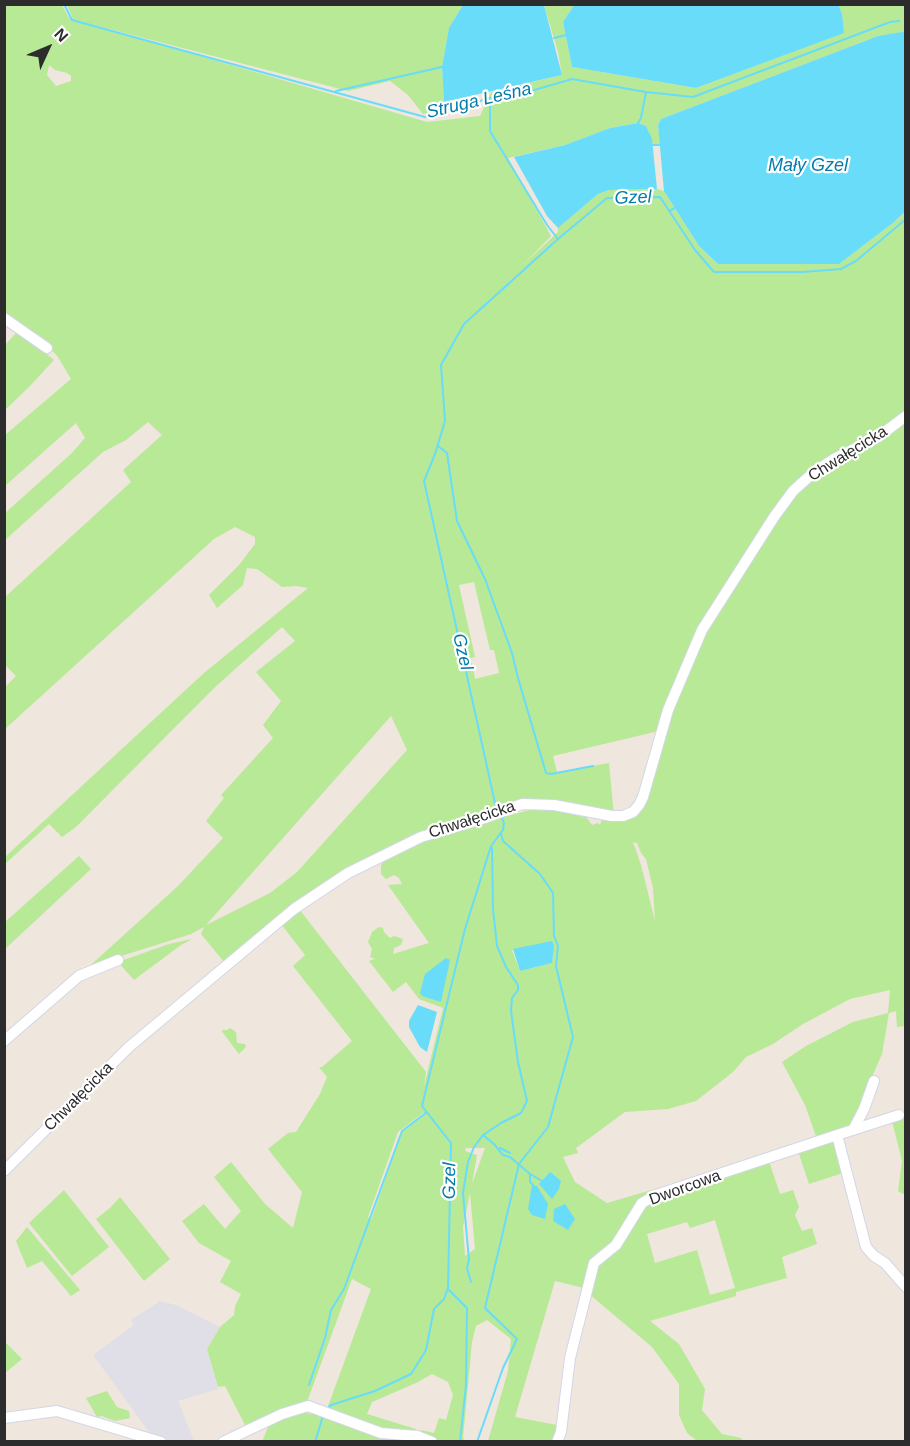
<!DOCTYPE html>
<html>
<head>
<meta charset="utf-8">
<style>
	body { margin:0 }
	#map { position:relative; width:910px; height:1446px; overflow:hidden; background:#efe6dd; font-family:Helvetica,sans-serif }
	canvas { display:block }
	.frame { position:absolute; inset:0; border:6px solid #2c2c2c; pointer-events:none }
	.north { position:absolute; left:18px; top:18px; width:60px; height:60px; -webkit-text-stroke:4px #fff; paint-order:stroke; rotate:46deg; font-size:16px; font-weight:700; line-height:24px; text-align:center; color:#2c2c2c }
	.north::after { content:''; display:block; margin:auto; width:21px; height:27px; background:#2c2c2c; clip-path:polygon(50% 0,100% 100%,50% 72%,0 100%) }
</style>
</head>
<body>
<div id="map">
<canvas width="910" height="1446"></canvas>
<div class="frame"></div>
<div class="north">N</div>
</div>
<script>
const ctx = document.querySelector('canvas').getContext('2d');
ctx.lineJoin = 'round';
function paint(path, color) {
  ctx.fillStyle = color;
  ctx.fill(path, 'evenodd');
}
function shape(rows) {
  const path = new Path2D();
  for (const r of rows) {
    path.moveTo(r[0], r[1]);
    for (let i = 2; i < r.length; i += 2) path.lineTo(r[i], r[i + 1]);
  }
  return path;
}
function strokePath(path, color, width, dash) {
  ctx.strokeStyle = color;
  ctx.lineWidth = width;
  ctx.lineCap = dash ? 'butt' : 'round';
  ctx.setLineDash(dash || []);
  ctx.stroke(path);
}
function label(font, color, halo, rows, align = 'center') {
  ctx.font = font + ' Helvetica,sans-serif';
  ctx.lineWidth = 4.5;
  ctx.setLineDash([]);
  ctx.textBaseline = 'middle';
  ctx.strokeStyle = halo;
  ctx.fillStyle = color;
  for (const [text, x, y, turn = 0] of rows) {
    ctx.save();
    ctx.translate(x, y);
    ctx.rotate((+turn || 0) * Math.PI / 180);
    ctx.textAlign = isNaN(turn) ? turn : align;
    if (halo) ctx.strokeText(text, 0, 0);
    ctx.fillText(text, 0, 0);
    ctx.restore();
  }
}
paint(shape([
	[160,1301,176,1305,220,1327,207,1349,218,1389,178,1401,194,1441,155,1440,93,1355,134,1325,131,1320]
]), '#e0dee7');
paint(shape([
	[5,5,62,5,69,18,73,19,67,5,463,5,449,29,442,67,444,102,439,110,423,114,408,95,390,81,348,91,90,24,427,122,480,116,491,92,562,75,558,52,544,5,574,5,563,22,572,67,696,88,843,33,842,14,838,5,905,5,905,25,904,26,905,32,878,36,661,119,658,125,660,145,653,145,646,126,638,123,610,128,565,145,508,158,551,236,522,266,558,232,558,228,598,194,609,190,657,189,664,191,699,246,718,264,839,264,893,223,906,212,905,1026,897,1027,896,1011,889,1013,882,1054,850,1127,817,1139,805,1105,782,1062,806,1046,853,1022,888,1013,890,990,850,999,803,1024,773,1044,746,1057,733,1072,696,1101,668,1109,625,1112,576,1148,578,1153,563,1157,575,1182,607,1203,655,1189,642,1201,620,1234,590,1264,584,1288,555,1281,515,1417,557,1425,553,1441,488,1441,508,1371,511,1339,487,1320,476,1326,472,1342,463,1438,466,1441,438,1441,422,1435,421,1430,434,1433,439,1418,446,1420,453,1395,448,1382,432,1374,416,1383,372,1402,367,1414,416,1429,414,1434,383,1431,327,1409,371,1289,352,1279,307,1402,245,1425,225,1386,218,1387,207,1349,220,1327,234,1315,235,1306,241,1294,220,1282,231,1261,199,1243,182,1221,204,1204,225,1229,241,1211,214,1177,231,1162,265,1204,293,1228,302,1192,268,1149,288,1133,296,1132,320,1094,327,1077,319,1067,322,1067,352,1041,293,966,305,955,281,924,299,909,426,1072,424,1086,443,1008,419,999,406,982,393,992,369,961,375,959,370,957,372,949,368,942,372,932,379,927,383,928,384,932,390,938,394,936,403,939,401,945,394,948,393,954,429,943,388,885,402,884,399,878,394,875,386,879,381,874,381,865,384,860,432,837,533,809,550,810,586,817,592,825,598,823,600,825,602,819,625,818,635,813,643,802,663,730,553,756,557,772,609,763,614,816,555,802,526,802,505,808,478,818,426,832,324,883,325,885,310,895,224,962,201,934,204,927,191,934,118,957,83,972,178,886,223,838,206,821,224,798,221,795,273,738,263,725,281,701,256,672,295,641,282,627,213,689,76,827,62,837,49,824,5,864,5,857,204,673,308,588,296,586,282,587,257,569,247,568,243,585,217,608,209,595,239,565,255,544,255,537,235,527,214,539,5,729,5,687,16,676,5,665,5,597,131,482,123,470,162,435,148,422,126,440,103,452,5,540,4,514,72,453,85,438,76,423,5,486,5,435,71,379,58,357,48,346,19,328,5,313],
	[49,65,55,70,67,73,71,76,71,81,56,86,47,75],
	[474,582,490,650,494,650,499,673,475,679,471,658,475,657,459,585],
	[391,716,407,750,297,872,270,893,206,925],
	[633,842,637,843,641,853,646,859,653,888,655,921,641,865],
	[551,942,553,946,552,963,520,971,512,950],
	[423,1113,425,1114,402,1131,371,1220,368,1217,398,1132],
	[466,1148,485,1148,472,1184,477,1155,465,1151],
	[470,1193,475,1249,465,1256,463,1227],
	[18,331,54,360,29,387,5,410,5,345],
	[79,856,91,869,5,949,5,922],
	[192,939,181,945,134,980,118,962,169,944],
	[230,1028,236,1032,237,1043,245,1044,246,1047,239,1054,223,1033,222,1030,227,1030],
	[905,1114,905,1195,898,1191,902,1161,892,1121],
	[835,1141,843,1173,809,1184,798,1151],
	[769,1161,780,1194,793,1190,799,1207,795,1215,802,1231,812,1228,817,1244,782,1257,787,1278,736,1292,736,1296,650,1321,679,1344,705,1389,702,1410,722,1434,741,1438,743,1441,697,1441,687,1433,679,1415,679,1384,652,1347,588,1293,595,1268,626,1240,644,1207,662,1195],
	[715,1220,735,1288,710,1295,697,1250,655,1263,647,1234,687,1222,690,1228],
	[64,1190,109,1247,72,1276,29,1223],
	[120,1197,170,1259,144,1281,96,1219,110,1208],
	[27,1227,80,1290,71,1296,42,1261,27,1268,16,1241],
	[4,1341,22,1359,5,1373,4,1373],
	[107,1391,117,1407,129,1411,130,1418,115,1421,102,1416,97,1417,86,1398],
	[295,1412,327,1415,419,1442,262,1442,268,1427]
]), '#b8e996');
paint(shape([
	[838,4,842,14,844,33,696,88,572,67,563,22,574,5],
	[463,5,544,5,562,75,444,102,442,67,449,28],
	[902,32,906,32,905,212,893,223,839,264,718,264,699,246,664,191,658,125,661,119,878,36],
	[638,123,646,126,652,139,657,189,609,190,598,194,558,228,547,216,514,157,565,145,610,128],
	[552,941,554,946,552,963,520,971,513,949],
	[446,958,450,960,441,1002,422,996,420,993,425,974],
	[418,1005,437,1012,427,1052,420,1047,409,1027,409,1021],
	[550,1172,561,1181,559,1189,552,1199,539,1184],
	[532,1185,537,1186,548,1204,545,1219,532,1215,528,1209],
	[565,1204,575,1219,568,1230,553,1221,554,1209]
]), '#69dcf9');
strokePath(shape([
	[64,4,72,20,425,117,490,98,524,93,572,79,646,92,693,97,890,22,899,21],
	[563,5,563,4],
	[554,38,566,35],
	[336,91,442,67],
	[490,99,490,131,547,225,558,239],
	[638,123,641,118,646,92],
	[653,145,660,145],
	[669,211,675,208],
	[438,446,447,453,457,521,485,579,512,653,518,678,546,773,551,774,593,766],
	[499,810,495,803,424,481,435,454,445,421,441,365,464,324,558,239,607,198,660,197,695,250,714,272,803,272,841,269,856,261,906,219],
	[483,1135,495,1145],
	[494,1144,503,1155,510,1157,530,1174,530,1182,533,1185],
	[500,1148,510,1153],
	[530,1174,542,1181],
	[471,1282,467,1268,469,1260,463,1193,468,1162,474,1147,483,1135,501,1123,521,1113,527,1101,518,1062,511,1011,512,998,518,990,518,985,506,967,497,946,493,909,492,848],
	[449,1290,467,1308,466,1385,460,1442],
	[309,1385,325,1338,331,1310,344,1289,402,1131,427,1112],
	[328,1408,331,1405,375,1391,411,1374,426,1350,434,1309,444,1299,448,1288,451,1143,422,1106,465,929,491,846,503,830,504,823,501,815],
	[315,1442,323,1416],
	[477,1442,503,1368,517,1339,485,1308,519,1164,548,1127,573,1037,556,966,558,946,554,936,553,893,540,874,503,841,501,834]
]), '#69dcf9', 2);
const minor = shape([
	[4,318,47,348],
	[4,1041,79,976,118,960],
	[853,1130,864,1109,874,1081],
	[837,1135,899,1115],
	[4,1171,129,1047,294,909,348,873,421,837,485,818,522,804,554,805,612,816,623,816,633,812,639,805,643,797,668,710,702,630,774,517,793,491,813,473,834,459,878,437,906,416],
	[4,1418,57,1411,161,1442],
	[223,1442,282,1414,308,1406,381,1433,417,1436,432,1442],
	[557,1442,561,1432,570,1358,594,1263,616,1245,642,1203,656,1195,837,1135,866,1247,874,1256,885,1263,906,1287]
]);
strokePath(minor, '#d2d7e6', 12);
strokePath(minor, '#fff', 10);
label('16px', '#2c2c2c', '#fff', [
	["Chwałęcicka",848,454,-32],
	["Chwałęcicka",472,820,-18],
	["Chwałęcicka",79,1097,-45],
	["Dworcowa",685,1188,-20]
]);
label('italic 18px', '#027caa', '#fff', [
	["Struga Leśna",479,101,-13],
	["Mały Gzel",808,166],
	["Gzel",633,198,-2],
	["Gzel",462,652,77],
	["Gzel",450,1181,-89]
]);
</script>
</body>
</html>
